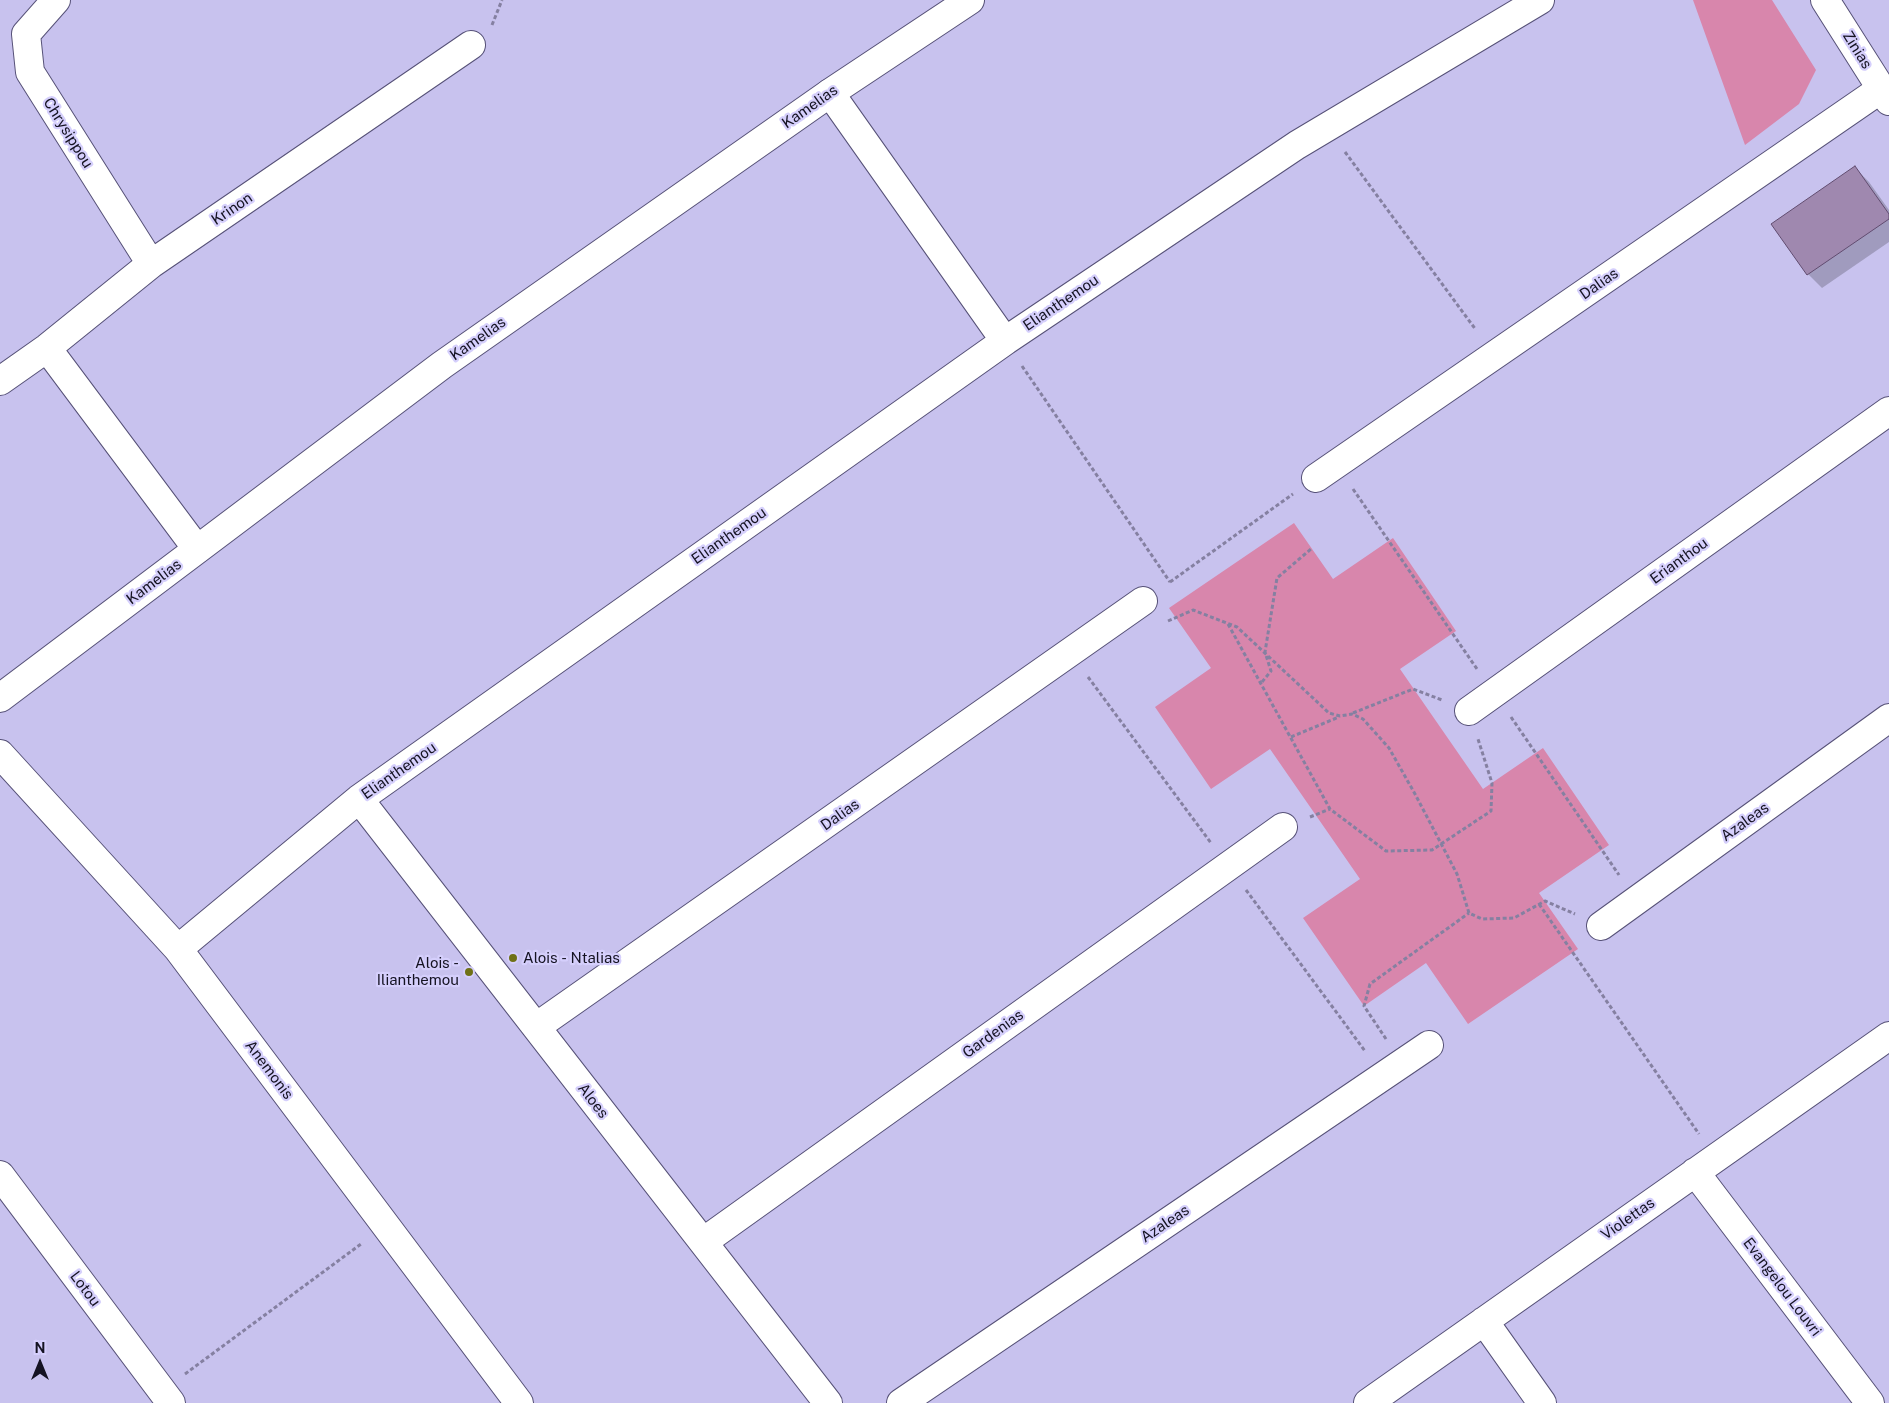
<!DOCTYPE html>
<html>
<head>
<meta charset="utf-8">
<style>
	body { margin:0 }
	#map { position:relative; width:1889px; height:1403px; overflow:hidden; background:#c8c2ee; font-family:"Public Sans",sans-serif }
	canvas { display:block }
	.north { position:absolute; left:15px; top:1338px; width:50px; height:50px; -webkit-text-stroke:4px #d5cffc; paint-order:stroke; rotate:0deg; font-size:14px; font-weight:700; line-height:20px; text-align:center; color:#151322 }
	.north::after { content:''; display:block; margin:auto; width:18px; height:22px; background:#151322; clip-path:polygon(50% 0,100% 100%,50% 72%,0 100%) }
</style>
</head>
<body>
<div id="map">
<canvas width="1889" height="1403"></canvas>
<div class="north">N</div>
</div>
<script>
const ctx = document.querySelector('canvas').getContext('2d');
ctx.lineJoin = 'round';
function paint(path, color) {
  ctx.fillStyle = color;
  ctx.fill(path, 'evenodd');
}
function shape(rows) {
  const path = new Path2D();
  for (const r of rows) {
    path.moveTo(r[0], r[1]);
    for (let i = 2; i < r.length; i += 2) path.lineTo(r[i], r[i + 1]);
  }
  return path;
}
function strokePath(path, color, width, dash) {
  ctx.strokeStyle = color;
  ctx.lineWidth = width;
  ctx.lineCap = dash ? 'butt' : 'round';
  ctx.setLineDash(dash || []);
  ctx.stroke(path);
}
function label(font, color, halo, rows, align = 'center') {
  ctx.font = font + ' "Public Sans",sans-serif';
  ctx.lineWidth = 4.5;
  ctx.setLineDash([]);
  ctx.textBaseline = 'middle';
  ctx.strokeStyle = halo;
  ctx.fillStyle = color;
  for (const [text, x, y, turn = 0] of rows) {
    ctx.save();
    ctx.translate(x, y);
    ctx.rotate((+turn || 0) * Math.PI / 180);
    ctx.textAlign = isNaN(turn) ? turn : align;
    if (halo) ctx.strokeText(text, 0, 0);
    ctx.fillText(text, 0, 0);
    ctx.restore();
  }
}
paint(shape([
	[1693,0,1772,0,1816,70,1799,104,1745,145],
	[1294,523,1333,579,1393,538,1456,631,1400,669,1483,789,1543,748,1609,845,1539,893,1578,949,1468,1024,1426,963,1364,1006,1303,918,1360,879,1270,749,1211,789,1155,707,1211,668,1169,608]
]), '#d886ac');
paint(shape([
	[1855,168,1869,182,1889,210,1889,242,1822,288,1808,274,1773,224]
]), '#0003');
const building = shape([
	[1855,166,1889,214,1889,219,1807,275,1771,224,1855,166]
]);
paint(building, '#9f88af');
strokePath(building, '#614c6f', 1);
const street = shape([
	[56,0,26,34,30,72,151,264],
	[1825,0,1889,101],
	[830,93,1005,341],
	[47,348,197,549],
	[0,381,47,348,151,264,471,45],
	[1316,478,1881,89],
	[1469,711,1889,411],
	[0,754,178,949,519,1403],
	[359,799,828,1403],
	[1601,926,1889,718],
	[178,949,359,799,1005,341,1297,145,1540,0],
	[536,1027,1143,601],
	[1695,1172,1870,1403],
	[0,1175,171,1403],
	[703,1242,1283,827],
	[1484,1321,1542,1403],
	[901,1403,1429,1045],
	[1368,1403,1889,1036]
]);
const secondary = shape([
	[0,698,442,365,830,93,970,0]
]);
strokePath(street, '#565177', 30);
strokePath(secondary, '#565177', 30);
strokePath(shape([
	[492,25,502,0],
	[1345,152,1476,330],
	[1022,366,1170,582],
	[1353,489,1477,669],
	[1170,582,1293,494],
	[1168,621,1193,610,1237,627,1329,713,1340,716,1352,714,1363,719,1389,748,1415,794,1457,874,1469,913,1482,919,1514,918,1545,901,1575,914],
	[1228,624,1330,809,1386,851,1432,850,1491,811,1492,783,1478,739],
	[1088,677,1211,843],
	[1262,682,1271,671,1265,652,1277,578,1311,549],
	[1353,713,1413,689,1442,700],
	[1511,717,1619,875],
	[1291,737,1339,717],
	[1310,817,1330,809],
	[1246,890,1365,1051],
	[1539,904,1699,1134],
	[1386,1039,1364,1006,1370,984,1469,913],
	[185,1374,361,1244]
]), '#8580a1', 3, [4, 2.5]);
strokePath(street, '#fff', 28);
strokePath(secondary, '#fff', 28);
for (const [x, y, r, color] of [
	[513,958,5,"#6f7116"],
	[469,972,5,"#6f7116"]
]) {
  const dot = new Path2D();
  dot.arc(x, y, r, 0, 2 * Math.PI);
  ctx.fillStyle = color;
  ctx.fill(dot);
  strokePath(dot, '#d5cffc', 2);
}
label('15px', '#151322', '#d5cffc', [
	["Zinias",1857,50,58],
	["Kamelias",810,107,-35],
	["Chrysippou",68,133,58],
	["Krinon",232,209,-34],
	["Dalias",1599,284,-35],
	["Elianthemou",1061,303,-34],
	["Kamelias",478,339,-35],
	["Elianthemou",729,536,-35],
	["Erianthou",1679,561,-36],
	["Kamelias",154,582,-37],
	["Elianthemou",399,771,-35],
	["Dalias",840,815,-35],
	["Azaleas",1745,822,-36],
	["Gardenias",993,1034,-36],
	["Anemonis",269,1070,53],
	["Aloes",593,1101,52],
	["Violettas",1628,1219,-35],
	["Azaleas",1165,1224,-34],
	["Evangelou Louvri",1782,1287,53],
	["Lotou",85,1289,53]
]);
label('15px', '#151322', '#d5cffc', [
	["Alois - Ntalias",523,958],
	["Alois -",459,963,"right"],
	["Ilianthemou",459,980,"right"]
], 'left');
</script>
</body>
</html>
